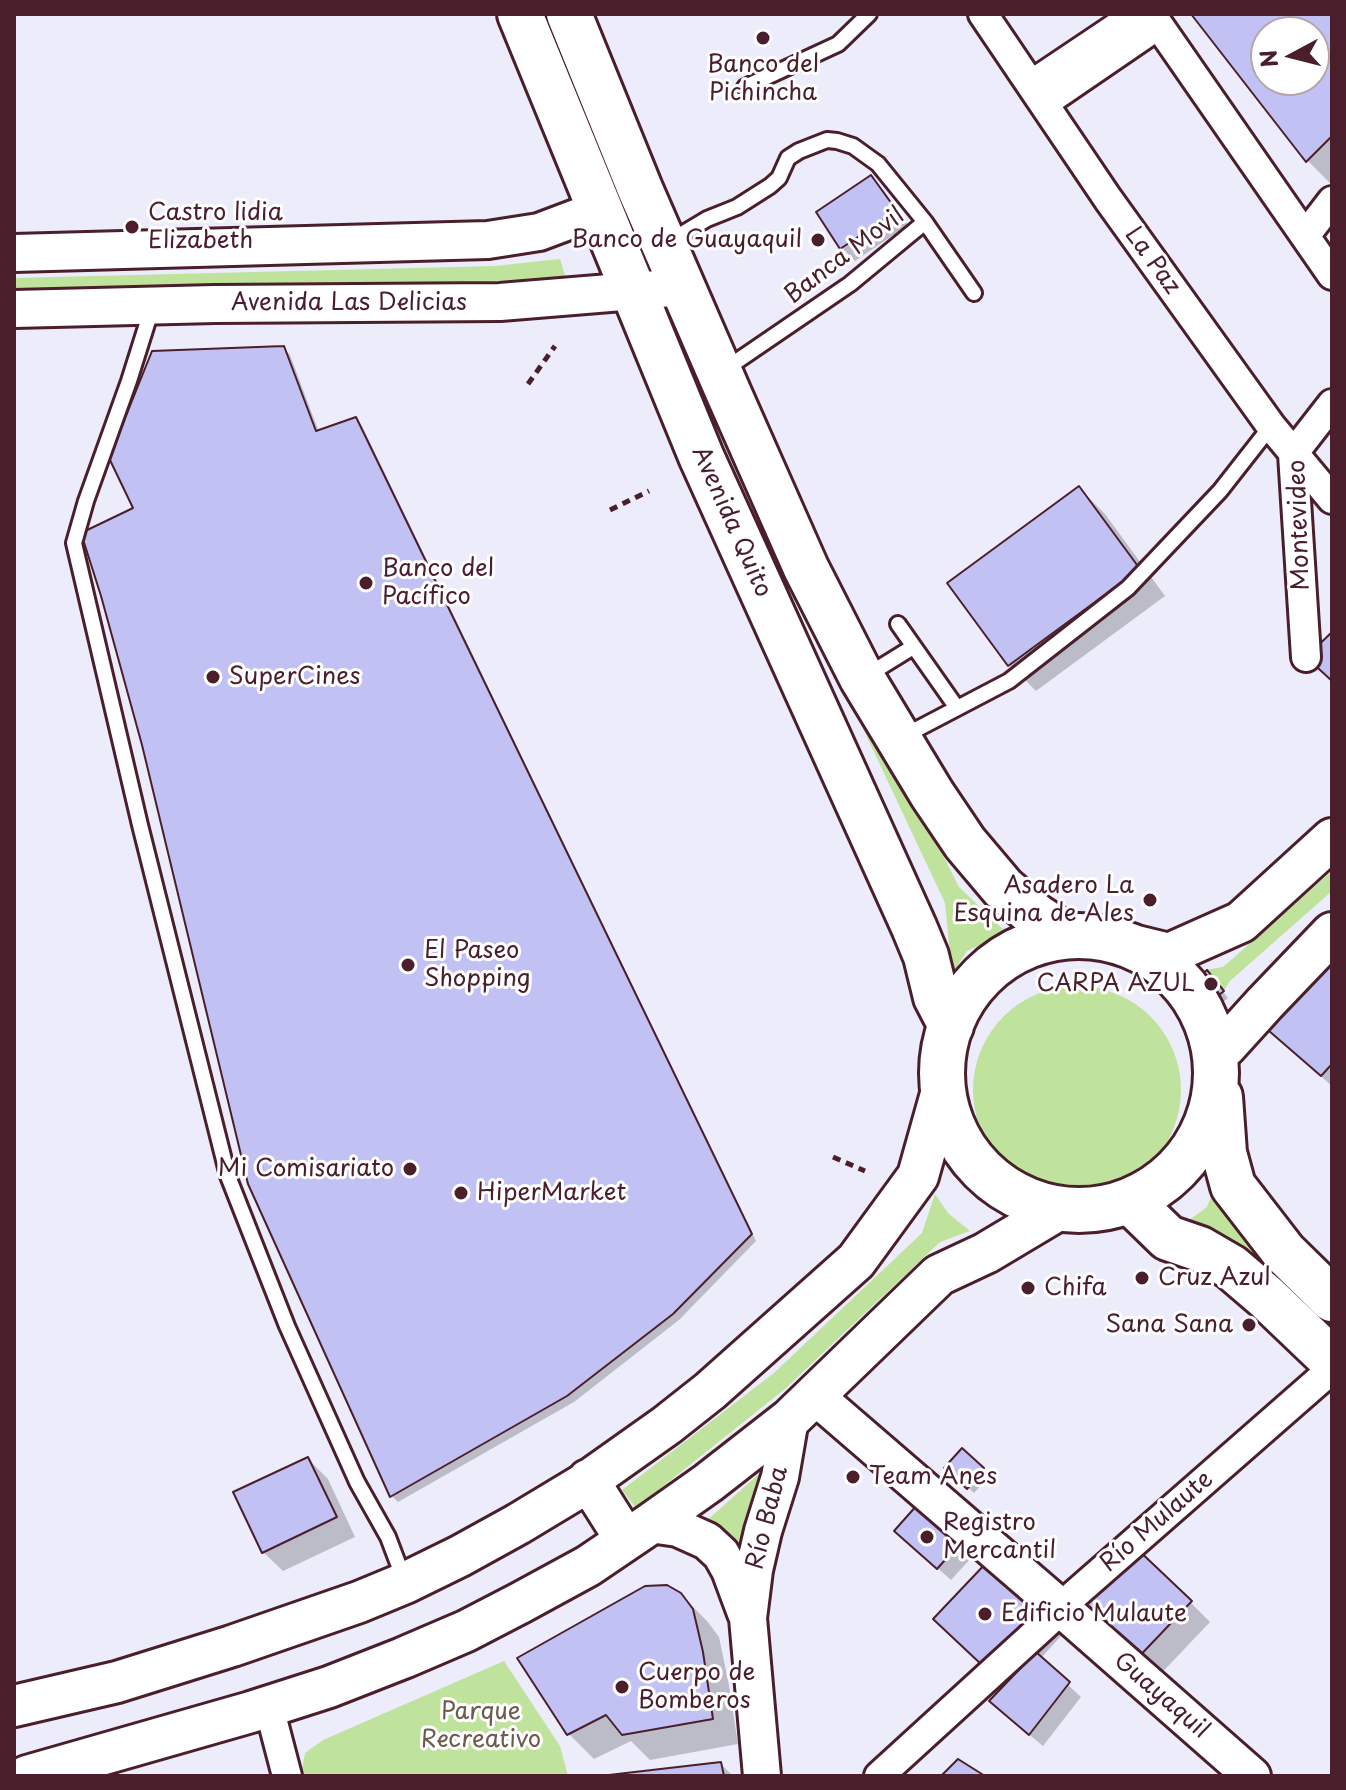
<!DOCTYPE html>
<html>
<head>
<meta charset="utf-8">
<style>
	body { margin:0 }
	#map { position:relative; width:1346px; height:1790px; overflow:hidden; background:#ececfb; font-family:"Playpen Sans",sans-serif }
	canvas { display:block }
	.frame { position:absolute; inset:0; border:16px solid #4a1f2b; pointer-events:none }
	.north { position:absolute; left:1250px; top:16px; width:80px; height:80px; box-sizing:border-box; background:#fff; border:2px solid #b7a5aa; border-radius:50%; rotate:263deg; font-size:22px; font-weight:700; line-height:32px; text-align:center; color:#4a1f2b }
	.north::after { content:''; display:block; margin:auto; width:28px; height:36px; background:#4a1f2b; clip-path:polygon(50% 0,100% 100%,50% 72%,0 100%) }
</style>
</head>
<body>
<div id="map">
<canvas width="1346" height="1790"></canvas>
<div class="frame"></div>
<div class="north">N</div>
</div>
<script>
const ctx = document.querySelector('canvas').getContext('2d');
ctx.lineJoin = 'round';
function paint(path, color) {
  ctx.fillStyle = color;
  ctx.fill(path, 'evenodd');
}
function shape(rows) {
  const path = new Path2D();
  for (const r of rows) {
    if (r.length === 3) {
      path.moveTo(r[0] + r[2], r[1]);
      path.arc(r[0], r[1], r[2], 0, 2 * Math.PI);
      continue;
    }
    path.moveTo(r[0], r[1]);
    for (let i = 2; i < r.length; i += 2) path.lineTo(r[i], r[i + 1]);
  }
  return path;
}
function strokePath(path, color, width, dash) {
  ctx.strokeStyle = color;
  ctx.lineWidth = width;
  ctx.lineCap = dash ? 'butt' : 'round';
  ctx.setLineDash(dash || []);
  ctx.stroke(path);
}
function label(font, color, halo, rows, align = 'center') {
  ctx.font = font + ' "Playpen Sans",sans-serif';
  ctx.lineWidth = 6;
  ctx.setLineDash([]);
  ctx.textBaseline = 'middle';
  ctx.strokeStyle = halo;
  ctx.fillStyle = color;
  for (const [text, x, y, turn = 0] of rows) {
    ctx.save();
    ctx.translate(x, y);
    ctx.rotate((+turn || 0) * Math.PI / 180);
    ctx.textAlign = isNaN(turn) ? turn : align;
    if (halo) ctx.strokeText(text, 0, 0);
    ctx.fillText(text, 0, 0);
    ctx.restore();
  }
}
paint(shape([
	[560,259,566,279,14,293,14,278,495,266],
	[796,586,859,689,959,887,1010,936,984,943,967,951,952,974,945,903],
	[1332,871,1332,891,1230,981,1217,1001,1193,972,1223,967],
	[1077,1090,104],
	[1216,1184,1237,1231,1332,1315,1332,1329,1232,1240,1210,1229,1185,1223,1207,1207],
	[935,1194,948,1213,970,1231,940,1242,786,1388,636,1508,622,1490,774,1373,922,1233],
	[769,1465,741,1558,703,1524],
	[504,1661,560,1746,568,1776,301,1776,305,1753,323,1740]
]), '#bfe39d');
paint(shape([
	[1193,14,1332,14,1332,185,1307,160],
	[1266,32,1314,32,1314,80,1266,80],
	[871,178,884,191,908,225,855,261,842,248,818,212],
	[284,348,290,355,319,432,356,420,362,426,756,1241,679,1320,574,1402,398,1502,392,1496,136,509],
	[1079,488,1105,514,1165,596,1036,691,1010,665,950,583],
	[1332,951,1332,1086,1283,1043],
	[1213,979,1228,998,1222,1003,1216,997],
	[962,1451,989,1476,974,1493,947,1468],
	[308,1459,328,1479,355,1537,283,1571,263,1552],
	[910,1544,959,1544,972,1557,951,1580],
	[680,1594,707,1621,719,1637,728,1680,738,1744,650,1760,631,1741,594,1759,568,1733],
	[1190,1602,1210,1622,1153,1682,1097,1629],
	[1036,1609,1062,1635,1040,1659,1081,1697,1043,1746,1004,1714,1006,1686,962,1645],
	[721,1764,733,1776,617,1776]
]), '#0003');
const building = shape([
	[1191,14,1332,14,1332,136,1306,162,1191,14],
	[1266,32,1314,32,1314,80,1266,80,1266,32],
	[871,175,897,211,840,249,816,212,871,175],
	[284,346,316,431,356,417,752,1234,673,1314,567,1396,390,1497,248,1184,142,745,101,596,81,533,133,508,109,458,152,351,284,346],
	[1079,486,1140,569,1008,666,947,583,1079,486],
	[1332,632,1332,681,1306,657,1332,632],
	[1332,948,1332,1064,1321,1076,1261,1024,1332,948],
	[1207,970,1224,991,1215,998,1198,978,1207,970],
	[962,1448,984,1468,967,1489,944,1468,962,1448],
	[308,1457,337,1517,262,1553,233,1492,308,1457],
	[918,1504,961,1542,937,1569,894,1531,918,1504],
	[1134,1546,1192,1601,1132,1664,1074,1609,1134,1546],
	[988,1561,1037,1608,983,1666,933,1619,988,1561],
	[667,1585,681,1593,693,1609,703,1652,713,1719,622,1735,606,1715,567,1735,517,1658,645,1586,667,1585],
	[1036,1652,1070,1682,1029,1735,989,1701,1036,1652],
	[958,1759,985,1776,941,1776,958,1759],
	[721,1762,724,1776,600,1776,721,1762]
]);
paint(building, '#c1c1f3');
strokePath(building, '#4a1f2b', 2);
const service = shape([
	[745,87,838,44,869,14],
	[667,243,707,219,737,207,770,186,779,178,788,158,799,151,827,140,837,141,853,146,878,164,925,222],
	[152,308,129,381,86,501,74,543,140,825,228,1176,287,1326,357,1482,388,1537,405,1582],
	[724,370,850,284,925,222,974,293],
	[898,624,957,708],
	[866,676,913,647],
	[902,737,1009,681,1128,588,1220,491,1271,426]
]);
const minor = shape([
	[983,14,1108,199,1271,426,1332,499],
	[1151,14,1332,275],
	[1031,85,1137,14],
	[1044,103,1158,25],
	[1305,236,1332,201],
	[1306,657,1293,454,1332,404],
	[269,1707,287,1776],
	[879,1776,1062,1609,1074,1595,1332,1369]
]);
const tertiary = shape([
	[14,253,488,240,539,232,600,209],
	[14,309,215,304,500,302,683,287],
	[813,1398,829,1408,1062,1609,1252,1776],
	[650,1524,678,1528,707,1541,721,1554,730,1570,746,1613],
	[762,1776,748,1618,754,1570,763,1531,780,1477,790,1419]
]);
const secondary = shape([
	[1132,945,1169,954,1241,922,1332,839],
	[1216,1053,1226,1046,1265,1003,1332,933],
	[588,1480,626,1540],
	[14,1706,117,1682,232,1646,359,1602,405,1583,460,1556,518,1524,581,1486,667,1425,710,1391,856,1261,918,1176,943,1087],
	[27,1776,251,1712,329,1687,403,1658,466,1631,520,1603,588,1566,650,1524,708,1483,790,1419,939,1275,986,1253,1058,1210]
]);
const primary = shape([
	[520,14,701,456,914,927,926,956,936,997,951,1026],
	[569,14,640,189,729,394,806,568,862,678,932,794,965,843,1003,888,1037,917,1066,936],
	[1079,1073,137],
	[1220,1097,1224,1153,1233,1186,1284,1252,1332,1299],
	[1131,1202,1168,1238,1200,1249,1231,1267,1266,1297,1332,1360]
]);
strokePath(service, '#4a1f2b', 20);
strokePath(minor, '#4a1f2b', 34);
strokePath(tertiary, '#4a1f2b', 42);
strokePath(secondary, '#4a1f2b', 46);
strokePath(primary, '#4a1f2b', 50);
strokePath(shape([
	[528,384,555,346],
	[610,510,649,491],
	[833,1157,865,1171]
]), '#4a1f2b', 5, [8, 6]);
strokePath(service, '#fff', 14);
strokePath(minor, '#fff', 28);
strokePath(tertiary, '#fff', 36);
strokePath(secondary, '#fff', 40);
strokePath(primary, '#fff', 44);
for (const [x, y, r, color] of [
	[763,38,8,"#4a1f2b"],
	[132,227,8,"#4a1f2b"],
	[818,240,8,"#4a1f2b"],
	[366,583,8,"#4a1f2b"],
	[213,677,8,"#4a1f2b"],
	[1150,900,8,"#4a1f2b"],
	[408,965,8,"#4a1f2b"],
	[1211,984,8,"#4a1f2b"],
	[410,1169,8,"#4a1f2b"],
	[461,1193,8,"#4a1f2b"],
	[1142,1278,8,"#4a1f2b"],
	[1028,1288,8,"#4a1f2b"],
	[1249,1325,8,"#4a1f2b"],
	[853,1477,8,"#4a1f2b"],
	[927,1537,8,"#4a1f2b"],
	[985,1614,8,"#4a1f2b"],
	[622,1687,8,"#4a1f2b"]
]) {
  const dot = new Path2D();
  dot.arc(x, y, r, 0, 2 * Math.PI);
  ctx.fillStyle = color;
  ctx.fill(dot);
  strokePath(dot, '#fff', 3);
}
label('24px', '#4a1f2b', '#fff', [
	["Banco del",763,65,"center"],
	["Pichincha",763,93,"center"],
	["Castro lidia",148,213],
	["Elizabeth",148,241],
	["Banco de Guayaquil",802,240,"right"],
	["Banco del",382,569],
	["Pacífico",382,597],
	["SuperCines",229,677],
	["Asadero La",1134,886,"right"],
	["Esquina de Ales",1134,914,"right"],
	["El Paseo",424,951],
	["Shopping",424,979],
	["CARPA AZUL",1195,984,"right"],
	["Mi Comisariato",394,1169,"right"],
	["HiperMarket",477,1193],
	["Cruz Azul",1158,1278],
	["Chifa",1044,1288],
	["Sana Sana",1233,1325,"right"],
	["Team Anes",869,1477],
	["Registro",943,1523],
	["Mercantil",943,1551],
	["Edificio Mulaute",1001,1614],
	["Cuerpo de",638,1673],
	["Bomberos",638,1701]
], 'left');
label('24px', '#4a1f2b', '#fff', [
	["Banca Movil",845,256,-37],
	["La Paz",1152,261,54],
	["Avenida Las Delicias",349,303],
	["Avenida Quito",731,522,66],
	["Montevideo",1300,525,-92],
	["Río Baba",768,1518,-76],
	["Río Mulaute",1157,1522,-41],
	["Guayaquil",1161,1696,41]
]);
label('24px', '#6d5a4d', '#fff', [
	["Parque",481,1712],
	["Recreativo",481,1740]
]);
</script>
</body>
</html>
